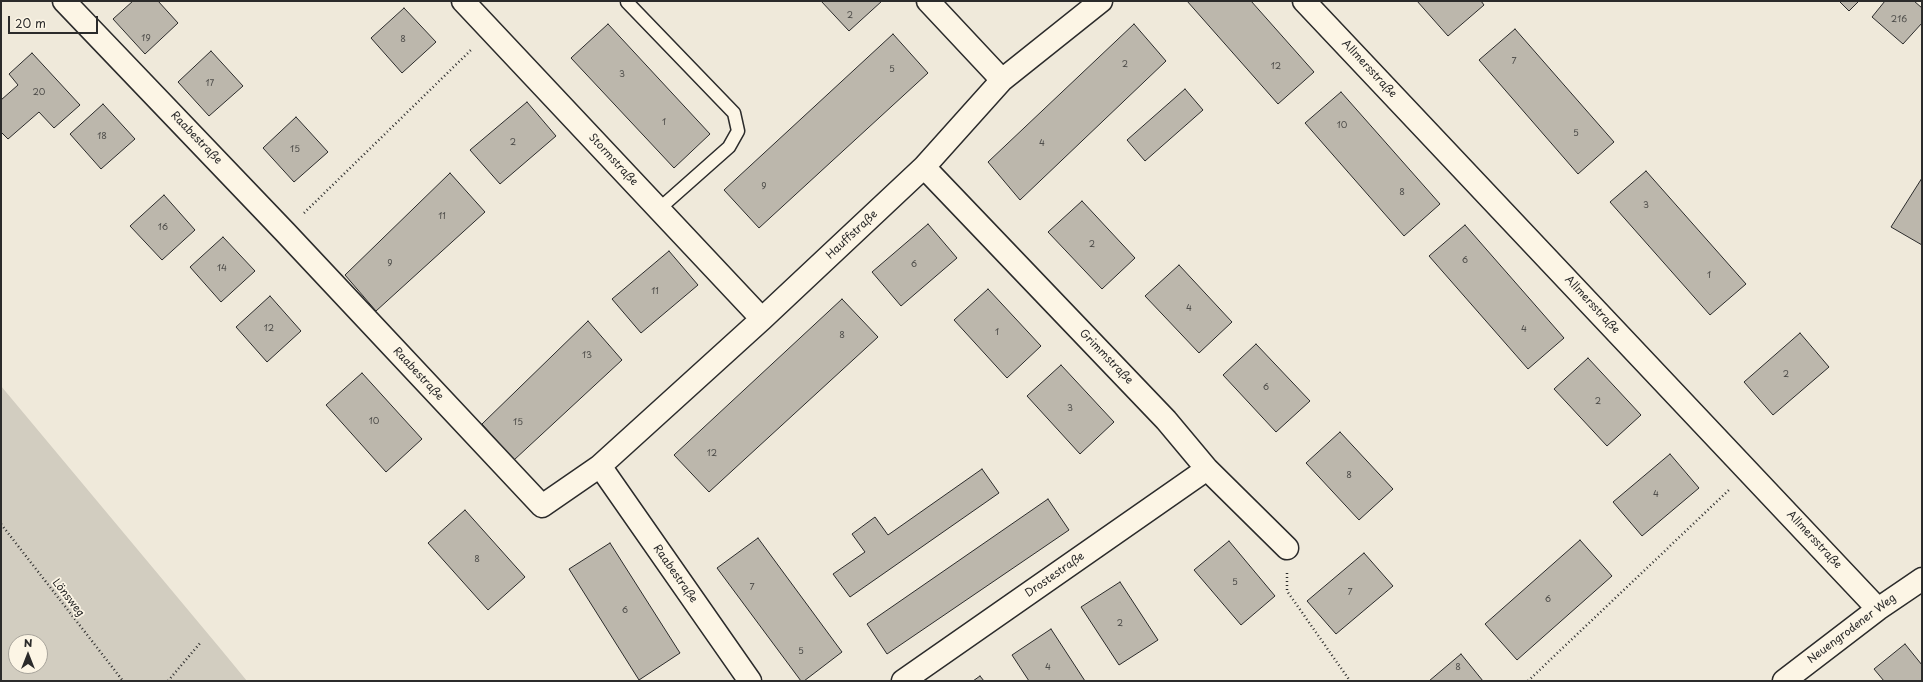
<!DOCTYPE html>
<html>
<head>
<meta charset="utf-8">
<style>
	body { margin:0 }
	#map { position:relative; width:1923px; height:682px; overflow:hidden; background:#efe9da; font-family:"Playpen Sans",sans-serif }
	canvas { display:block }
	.frame { position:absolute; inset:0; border:2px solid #2b2b2b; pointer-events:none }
	.north { position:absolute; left:8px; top:634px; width:40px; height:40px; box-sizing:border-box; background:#fcf5e5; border:1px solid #a8a49b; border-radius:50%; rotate:0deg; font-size:11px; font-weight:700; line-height:16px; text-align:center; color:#2b2b2b }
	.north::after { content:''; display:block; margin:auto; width:14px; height:18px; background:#2b2b2b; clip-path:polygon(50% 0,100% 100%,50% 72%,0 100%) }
	.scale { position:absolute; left:8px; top:16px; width:90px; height:18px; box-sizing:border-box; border:2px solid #2b2b2b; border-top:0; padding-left:5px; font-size:12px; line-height:14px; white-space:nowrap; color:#2b2b2b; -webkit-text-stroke:3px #fcf5e5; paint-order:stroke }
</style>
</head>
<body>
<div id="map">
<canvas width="1923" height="682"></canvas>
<div class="frame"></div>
<div class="north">N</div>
<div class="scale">20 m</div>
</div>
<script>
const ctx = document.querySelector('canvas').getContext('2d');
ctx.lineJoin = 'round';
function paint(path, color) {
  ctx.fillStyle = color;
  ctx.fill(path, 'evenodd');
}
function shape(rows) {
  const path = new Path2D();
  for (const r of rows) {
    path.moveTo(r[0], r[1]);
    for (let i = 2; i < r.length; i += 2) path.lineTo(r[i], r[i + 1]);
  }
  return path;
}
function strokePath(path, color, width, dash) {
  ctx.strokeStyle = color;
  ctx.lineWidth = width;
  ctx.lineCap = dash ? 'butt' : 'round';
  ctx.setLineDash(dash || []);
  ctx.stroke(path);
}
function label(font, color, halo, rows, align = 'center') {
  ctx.font = font + ' "Playpen Sans",sans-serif';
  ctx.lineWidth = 3.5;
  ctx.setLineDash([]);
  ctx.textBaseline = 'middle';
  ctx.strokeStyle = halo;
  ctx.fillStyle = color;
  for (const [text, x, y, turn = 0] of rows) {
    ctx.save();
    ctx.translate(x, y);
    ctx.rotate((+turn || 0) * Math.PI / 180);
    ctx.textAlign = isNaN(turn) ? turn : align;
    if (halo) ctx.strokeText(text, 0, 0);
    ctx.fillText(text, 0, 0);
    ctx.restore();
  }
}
paint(shape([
	[1,386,219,647,247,681,1,681],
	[16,642,40,642,40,666,16,666]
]), '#d2cdc0');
const building = shape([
	[133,1,158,1,178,23,145,54,113,19,133,1],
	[821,1,882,1,849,31,821,1],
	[1187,1,1251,1,1314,72,1278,104,1187,1],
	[1417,1,1481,1,1484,5,1448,36,1417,1],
	[1839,1,1859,1,1849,11,1839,1],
	[1885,1,1914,1,1922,8,1922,23,1903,44,1872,17,1885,1],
	[404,8,436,42,402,73,371,38,404,8],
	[608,24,710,134,674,168,571,58,608,24],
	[1134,24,1166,61,1020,200,988,162,1134,24],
	[1515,29,1614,142,1578,174,1479,60,1515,29],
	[893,34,928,73,759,228,724,190,893,34],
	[211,51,243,86,209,116,178,82,211,51],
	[32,53,80,105,54,128,39,112,8,139,1,132,1,100,18,85,9,74,32,53],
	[1185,89,1203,110,1145,161,1127,140,1185,89],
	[1341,92,1440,204,1404,236,1305,123,1341,92],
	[527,102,556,136,500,184,470,150,527,102],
	[103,104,135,139,101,169,70,134,103,104],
	[296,117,328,152,294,182,263,148,296,117],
	[1646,171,1746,284,1710,315,1610,202,1646,171],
	[450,173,485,212,376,311,345,275,450,173],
	[1922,178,1922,245,1891,227,1922,178],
	[164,195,195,230,162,260,130,226,164,195],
	[1082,201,1135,258,1102,289,1048,232,1082,201],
	[928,224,957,258,901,306,872,272,928,224],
	[1465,225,1564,338,1528,369,1429,256,1465,225],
	[223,237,255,271,221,302,190,267,223,237],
	[669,251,698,285,641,333,612,299,669,251],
	[1179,265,1232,322,1199,353,1145,296,1179,265],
	[988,289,1041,346,1007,378,954,320,988,289],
	[270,296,301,331,267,362,236,327,270,296],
	[842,299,878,337,709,492,674,455,842,299],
	[588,321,622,360,514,460,482,424,588,321],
	[1800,333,1829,367,1773,415,1744,382,1800,333],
	[1256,344,1310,401,1276,432,1223,375,1256,344],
	[1588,358,1641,415,1607,446,1554,389,1588,358],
	[1061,365,1114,422,1080,454,1027,396,1061,365],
	[362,373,422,439,386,472,326,405,362,373],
	[1340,432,1393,489,1359,520,1306,463,1340,432],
	[1670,454,1699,488,1642,536,1613,502,1670,454],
	[982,469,999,493,850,597,833,574,865,552,852,534,875,517,888,535,982,469],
	[1048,499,1069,530,887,654,867,624,1048,499],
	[465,510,525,577,488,610,428,543,465,510],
	[758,538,842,652,804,681,801,681,717,568,758,538],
	[1580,540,1612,576,1517,660,1485,624,1580,540],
	[1229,541,1275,596,1241,625,1194,570,1229,541],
	[610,543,680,653,639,680,569,569,610,543],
	[1364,553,1393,586,1336,634,1307,601,1364,553],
	[1120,582,1158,640,1119,665,1081,607,1120,582],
	[1051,629,1085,681,1029,681,1012,655,1051,629],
	[1905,644,1922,665,1922,681,1884,681,1874,669,1905,644],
	[1461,654,1483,681,1429,681,1461,654],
	[980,676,984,681,973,681,980,676]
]);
paint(building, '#bcb7ac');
strokePath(building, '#2b2b2b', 1);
const service = shape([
	[627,2,734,113,738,131,729,147,659,209]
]);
const minor = shape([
	[64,1,285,232,542,506,600,466,750,681],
	[463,1,762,319],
	[928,1,1002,80],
	[1304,1,1878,609],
	[924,167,1166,420,1207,469,1287,548],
	[600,466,762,319,924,167,1002,80,1101,1],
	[903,681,1207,469],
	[1784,681,1878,609,1922,579]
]);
strokePath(service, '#2b2b2b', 15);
strokePath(minor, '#2b2b2b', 25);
strokePath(shape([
	[304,213,472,49],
	[1,524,123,681],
	[1287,573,1287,591,1350,681],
	[168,681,201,642],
	[1528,681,1730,489]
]), '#2b2b2b', 2.5, [1, 3]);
strokePath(service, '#fcf5e5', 12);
strokePath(minor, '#fcf5e5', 22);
label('9px', '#4f4e4b', null, [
	["2",850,16],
	["216",1899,20],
	["19",146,39],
	["8",403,40],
	["7",1514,62],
	["2",1125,65],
	["12",1276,67],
	["5",892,70],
	["3",622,75],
	["17",210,84],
	["20",39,93],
	["1",664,123],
	["10",1342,126],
	["5",1576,134],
	["18",102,137],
	["2",513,143],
	["4",1042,144],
	["15",295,150],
	["9",764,187],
	["8",1402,193],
	["3",1646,206],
	["11",442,217],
	["16",163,228],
	["2",1092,245],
	["6",1465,261],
	["9",390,264],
	["6",914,265],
	["14",222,269],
	["1",1709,276],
	["11",655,292],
	["4",1189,309],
	["12",269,329],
	["4",1524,330],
	["1",997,333],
	["8",842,336],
	["13",587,356],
	["2",1786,375],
	["6",1266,388],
	["2",1598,402],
	["3",1070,409],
	["10",374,422],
	["15",518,423],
	["12",712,454],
	["8",1349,476],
	["4",1656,495],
	["8",477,560],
	["5",1235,583],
	["7",752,588],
	["7",1350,593],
	["6",1548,600],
	["6",625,611],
	["2",1120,624],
	["5",801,652],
	["4",1048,668],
	["8",1458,668]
]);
label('11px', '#2b2b2b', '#fcf5e5', [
	["Allmersstraße",1369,69,47],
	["Raabestraße",196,138,46],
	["Stormstraße",613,160,47],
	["Hauffstraße",852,235,-43],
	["Allmersstraße",1592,305,47],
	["Grimmstraße",1106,357,46],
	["Raabestraße",418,374,47],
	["Allmersstraße",1814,540,47],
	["Raabestraße",675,574,55],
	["Drostestraße",1055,575,-35],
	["Lönsweg",68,598,52],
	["Neuengrodener Weg",1852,629,-37]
]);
</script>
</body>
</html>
